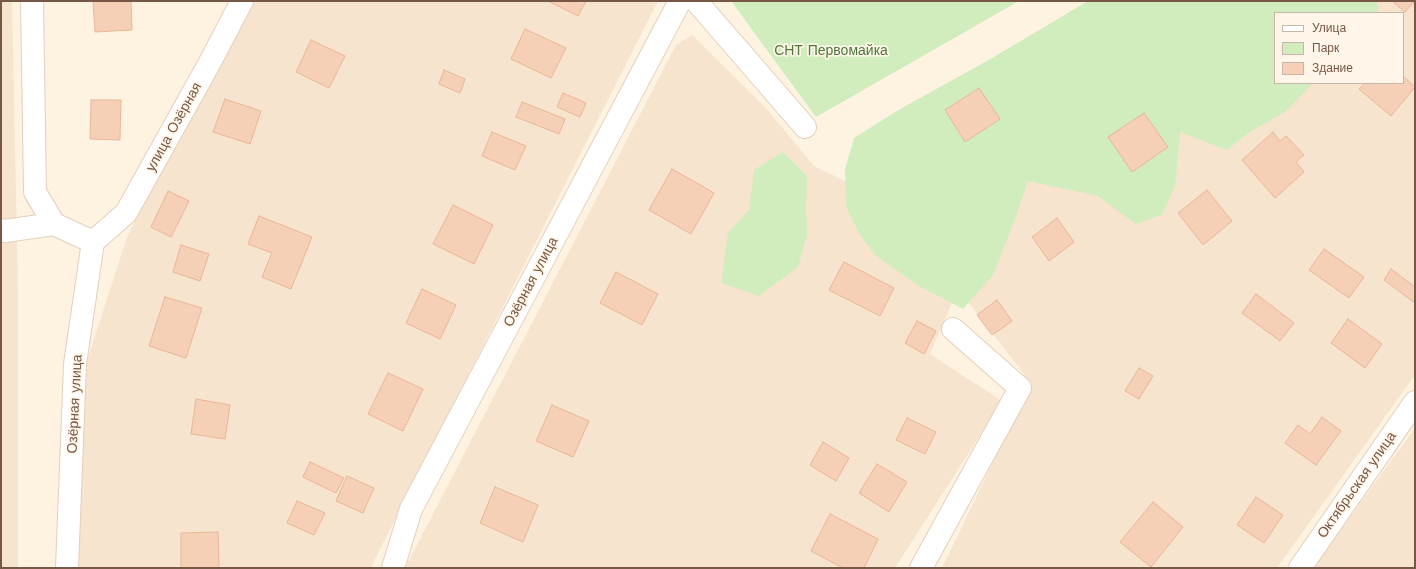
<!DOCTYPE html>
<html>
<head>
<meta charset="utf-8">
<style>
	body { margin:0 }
	#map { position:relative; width:1416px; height:569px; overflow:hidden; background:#fef3e1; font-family:"Work Sans",sans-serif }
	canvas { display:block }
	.frame { position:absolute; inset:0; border:2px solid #775745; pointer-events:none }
	.legend { position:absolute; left:1274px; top:12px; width:130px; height:72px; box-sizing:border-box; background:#fff6e9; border:1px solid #c9b6a7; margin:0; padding:5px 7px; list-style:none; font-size:12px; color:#775745 }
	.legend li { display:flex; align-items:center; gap:8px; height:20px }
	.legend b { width:20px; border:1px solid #c9b6a7 }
</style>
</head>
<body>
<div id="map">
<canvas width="1416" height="569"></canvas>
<div class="frame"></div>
<ul class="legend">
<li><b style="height:5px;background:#fff"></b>Улица</li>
<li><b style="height:11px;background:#d1edbe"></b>Парк</li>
<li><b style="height:11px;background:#f6d0b6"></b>Здание</li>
</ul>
</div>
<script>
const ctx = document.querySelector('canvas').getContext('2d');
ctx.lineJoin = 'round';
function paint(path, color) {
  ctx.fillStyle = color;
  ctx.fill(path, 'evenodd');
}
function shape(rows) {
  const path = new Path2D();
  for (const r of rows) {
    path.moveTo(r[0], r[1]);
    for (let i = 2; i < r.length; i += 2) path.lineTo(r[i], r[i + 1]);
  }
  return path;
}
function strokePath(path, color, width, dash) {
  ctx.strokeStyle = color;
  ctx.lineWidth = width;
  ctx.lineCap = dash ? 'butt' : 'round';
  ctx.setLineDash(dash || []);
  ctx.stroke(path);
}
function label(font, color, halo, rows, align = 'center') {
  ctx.font = font + ' "Work Sans",sans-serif';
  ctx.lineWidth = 3.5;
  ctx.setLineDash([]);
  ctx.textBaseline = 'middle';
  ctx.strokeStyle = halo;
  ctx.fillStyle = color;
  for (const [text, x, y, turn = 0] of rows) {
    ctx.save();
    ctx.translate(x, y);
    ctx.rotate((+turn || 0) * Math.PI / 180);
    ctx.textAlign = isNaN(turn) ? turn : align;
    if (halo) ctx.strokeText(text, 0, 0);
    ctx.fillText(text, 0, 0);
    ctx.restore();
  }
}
paint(shape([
	[1,1,12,1,18,292,18,568,1,568],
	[250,1,658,1,372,565,373,568,78,568,82,430,87,361,127,237],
	[1101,1,1415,1,1415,375,1277,568,942,568,1031,383,958,289,930,354,1002,401,895,568,405,568,676,45,692,35,766,108,814,166,866,191],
	[1275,13,1403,13,1403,83,1275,83],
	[1415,428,1415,568,1313,568]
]), '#f6e4ce');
paint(shape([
	[731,1,1019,1,816,117],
	[1088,1,1377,1,1378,13,1275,13,1275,83,1313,83,1285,112,1251,131,1227,150,1180,132,1175,186,1162,215,1136,224,1098,196,1028,181,1016,216,993,275,963,309,917,285,875,255,860,235,846,207,845,169,854,138,900,109,987,61],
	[783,152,807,176,806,209,807,235,798,267,759,296,721,283,728,233,749,210,754,170]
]), '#d1edbe');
const building = shape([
	[93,1,131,1,132,30,95,32,93,1],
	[548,1,586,1,578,16,548,1],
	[1392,1,1415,1,1405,12,1392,1],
	[525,29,566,48,551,78,511,59,525,29],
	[311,40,345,56,329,88,296,72,311,40],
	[444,70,465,79,460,93,439,84,444,70],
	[1403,76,1415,87,1391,116,1359,89,1365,83,1403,83,1403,76],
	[979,88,1000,119,965,142,945,110,979,88],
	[563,93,586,103,580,117,557,107,563,93],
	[225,99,261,111,250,144,213,132,225,99],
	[91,100,121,100,120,140,90,139,91,100],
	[522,102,565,119,559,134,516,117,522,102],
	[1144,113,1168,147,1132,172,1108,137,1144,113],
	[492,132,526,146,515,170,482,156,492,132],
	[1273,132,1280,141,1286,136,1304,155,1296,162,1304,172,1275,198,1242,160,1273,132],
	[672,169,714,193,691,234,649,210,672,169],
	[1207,190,1232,221,1203,245,1178,213,1207,190],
	[168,191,189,201,171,237,151,227,168,191],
	[453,205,493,225,474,264,433,244,453,205],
	[259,216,312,237,291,289,262,277,272,253,248,244,259,216],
	[1057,218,1074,242,1049,261,1032,237,1057,218],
	[181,245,209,254,200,281,173,272,181,245],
	[1324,249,1364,277,1349,298,1309,270,1324,249],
	[844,262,894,288,880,316,829,290,844,262],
	[1391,269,1415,287,1415,303,1384,280,1391,269],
	[616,272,658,294,642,325,600,303,616,272],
	[422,289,456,305,440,339,406,323,422,289],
	[1256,294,1294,323,1280,341,1242,313,1256,294],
	[165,297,202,308,186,358,149,346,165,297],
	[997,300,1012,321,992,335,977,315,997,300],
	[1348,319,1382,344,1365,368,1331,343,1348,319],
	[917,321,936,331,924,354,905,343,917,321],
	[1139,368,1153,376,1139,399,1125,391,1139,368],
	[388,373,423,389,403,431,368,414,388,373],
	[196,399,230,405,225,439,191,434,196,399],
	[552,405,589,421,573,457,536,441,552,405],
	[1322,417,1341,431,1316,465,1285,443,1298,425,1310,434,1322,417],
	[907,418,936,432,925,454,896,440,907,418],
	[823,442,849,458,836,481,810,465,823,442],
	[310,462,344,478,336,493,303,477,310,462],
	[877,464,907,482,889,512,859,493,877,464],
	[347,476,374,488,363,513,336,501,347,476],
	[495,487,538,505,523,542,480,523,495,487],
	[1256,497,1283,515,1264,543,1237,525,1256,497],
	[297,501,325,513,314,535,287,523,297,501],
	[1153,502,1183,527,1151,567,1120,542,1153,502],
	[830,514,878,539,864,568,843,568,811,551,830,514],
	[218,532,219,568,181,568,181,533,218,532]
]);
paint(building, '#f6d0b6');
strokePath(building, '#eab695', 1);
const minor = shape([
	[32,1,35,192,54,224,93,242],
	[696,1,805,127],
	[1,230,5,231,54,224],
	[93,242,126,213,209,64,242,1],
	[67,568,75,364,93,242],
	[393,568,411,509,680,1],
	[921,568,1020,388,953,329],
	[1300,568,1415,402]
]);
strokePath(minor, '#e3cfbc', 24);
strokePath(minor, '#fff', 22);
label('14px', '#4c783a', '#fff6e9', [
	["СНТ Первомайка",831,51]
]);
label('14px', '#775745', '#fff6e9', [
	["улица Озёрная",174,127,-61],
	["Озёрная улица",531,282,-62],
	["Озёрная улица",75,404,-87],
	["Октябрьская улица",1357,485,-55]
]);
</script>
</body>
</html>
